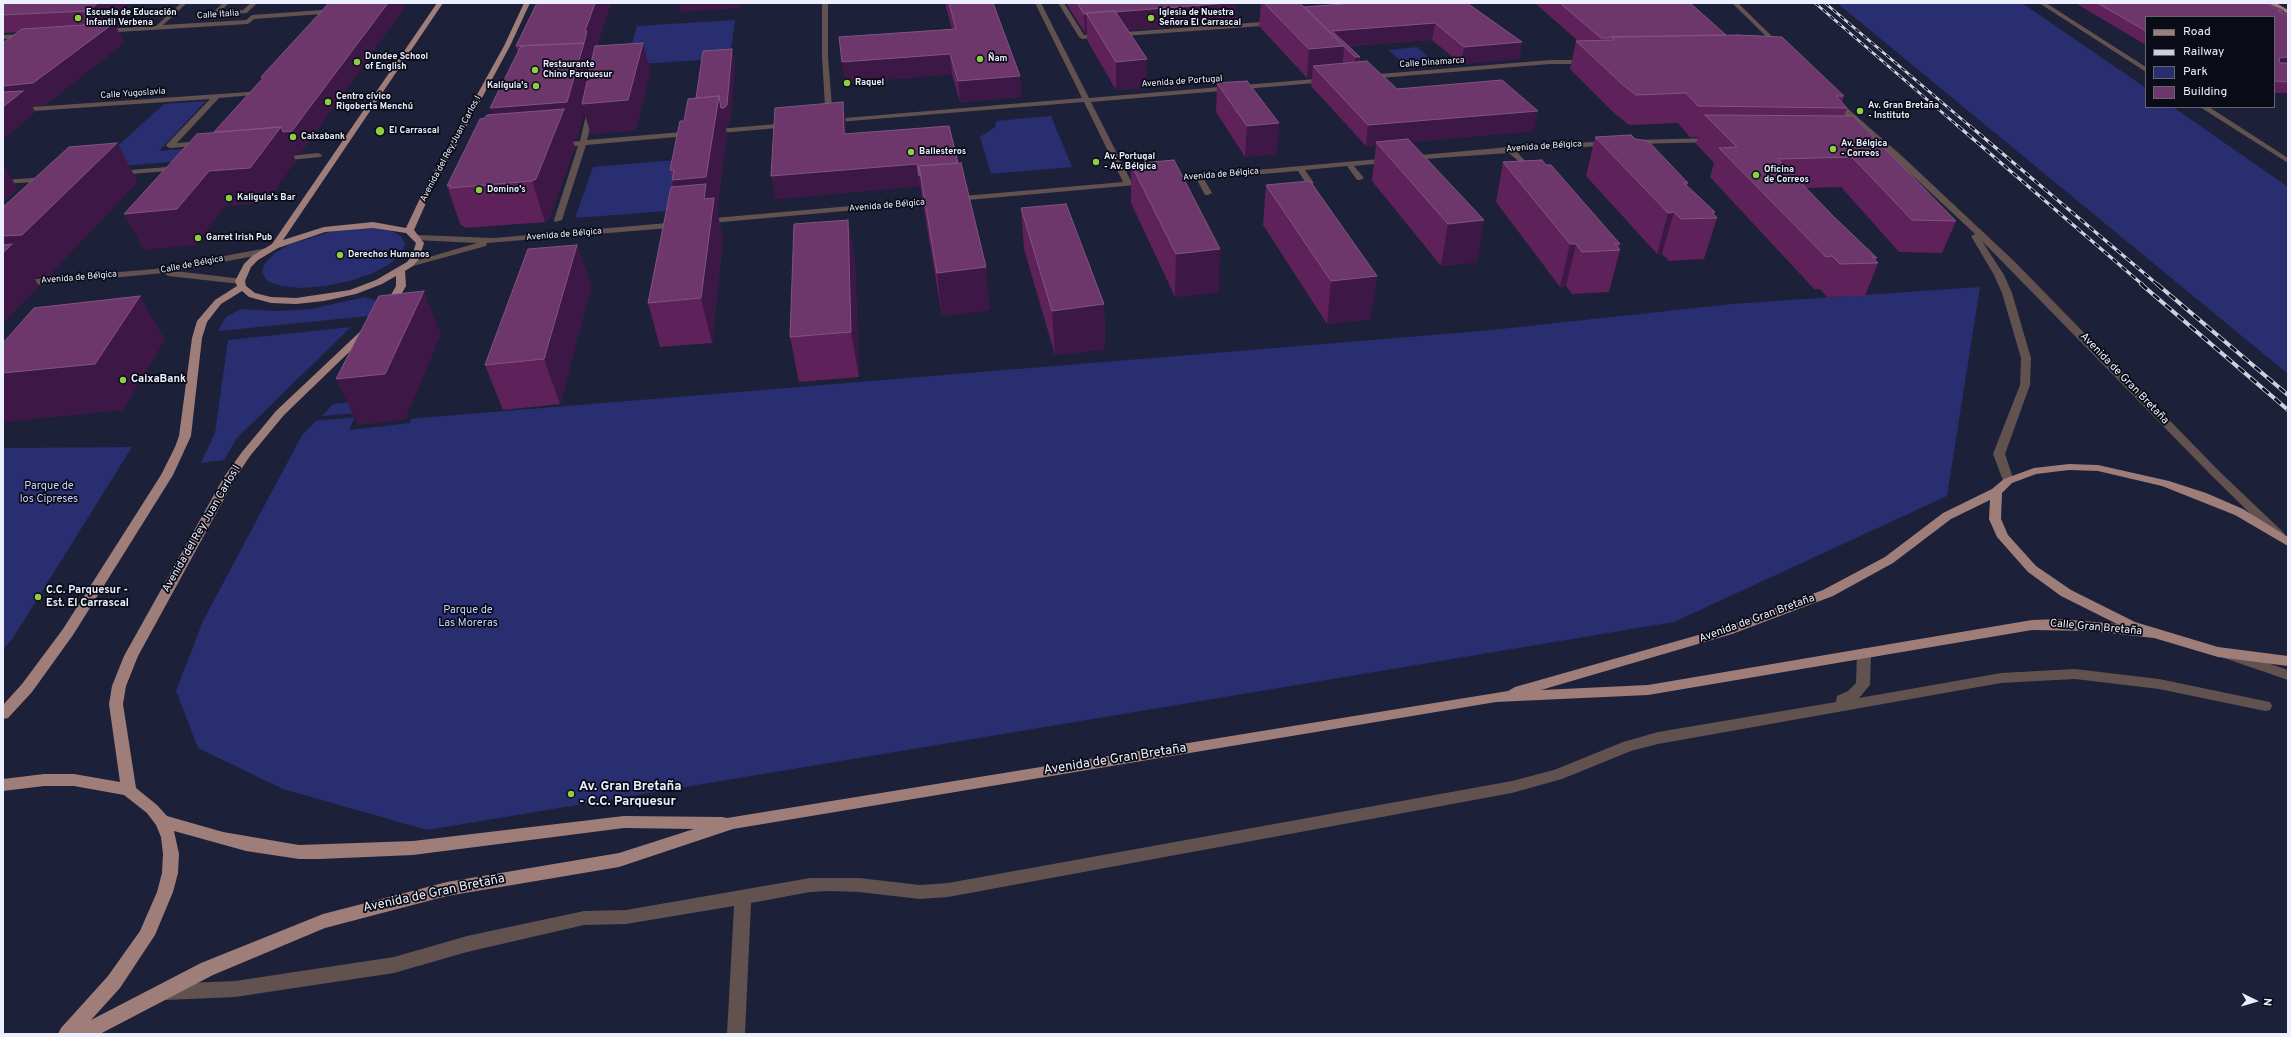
<!DOCTYPE html>
<html>
<head>
<meta charset="utf-8">
<style>
	body { margin:0 }
	#map { position:relative; width:2291px; height:1037px; overflow:hidden; background:#1c2039; font-family:Overpass,sans-serif }
	canvas { display:block }
	.frame { position:absolute; inset:0; border:4px solid #eceffd; pointer-events:none }
	.legend { position:absolute; left:2145px; top:16px; width:130px; height:92px; box-sizing:border-box; background:#090b16; border:1px solid #646672; margin:0; padding:5px 7px; list-style:none; font-size:12px; color:#eceffd }
	.legend li { display:flex; align-items:center; gap:8px; height:20px }
	.legend b { width:20px; border:1px solid #646672 }
	.north { position:absolute; left:2235px; top:981px; width:40px; height:40px; -webkit-text-stroke:3px #090b16; paint-order:stroke; rotate:95deg; font-size:11px; font-weight:700; line-height:16px; text-align:center; color:#eceffd }
	.north::after { content:''; display:block; margin:auto; width:14px; height:18px; background:#eceffd; clip-path:polygon(50% 0,100% 100%,50% 72%,0 100%) }
</style>
</head>
<body>
<div id="map">
<canvas width="2291" height="1037"></canvas>
<div class="frame"></div>
<ul class="legend">
<li><b style="height:5px;background:#9f7e7a"></b>Road</li>
<li><b style="height:5px;background:#ced1e0"></b>Railway</li>
<li><b style="height:11px;background:#282e70"></b>Park</li>
<li><b style="height:11px;background:#6d376b"></b>Building</li>
</ul>
<div class="north">N</div>
</div>
<script>
const ctx = document.querySelector('canvas').getContext('2d');
ctx.lineJoin = 'round';
function paint(path, color) {
  ctx.fillStyle = color;
  ctx.fill(path, 'evenodd');
}
function shape(rows) {
  const path = new Path2D();
  for (const r of rows) {
    path.moveTo(r[0], r[1]);
    for (let i = 2; i < r.length; i += 2) path.lineTo(r[i], r[i + 1]);
  }
  return path;
}
function strokePath(path, color, width, dash) {
  ctx.strokeStyle = color;
  ctx.lineWidth = width;
  ctx.lineCap = dash ? 'butt' : 'round';
  ctx.setLineDash(dash || []);
  ctx.stroke(path);
}
function label(font, color, halo, rows, align = 'center') {
  ctx.font = font + ' Overpass,sans-serif';
  ctx.lineWidth = 3.5;
  ctx.setLineDash([]);
  ctx.textBaseline = 'middle';
  ctx.strokeStyle = halo;
  ctx.fillStyle = color;
  for (const [text, x, y, turn = 0] of rows) {
    ctx.save();
    ctx.translate(x, y);
    ctx.rotate((+turn || 0) * Math.PI / 180);
    ctx.textAlign = isNaN(turn) ? turn : align;
    if (halo) ctx.strokeText(text, 0, 0);
    ctx.fillText(text, 0, 0);
    ctx.restore();
  }
}
paint(shape([
	[1837,3,2022,3,2146,88,2146,107,2173,107,2288,187,2288,374],
	[735,20,730,58,626,65,637,26],
	[1417,47,1433,61,1403,63,1388,50],
	[206,101,159,151,203,147,191,160,43,173,111,152,164,104],
	[1051,116,1072,167,991,174,980,137,995,127,996,121],
	[689,159,680,210,575,218,593,167],
	[375,228,391,231,401,236,405,244,402,253,391,263,373,273,350,281,325,286,301,288,281,286,267,281,262,272,265,263,275,253,291,244,333,231],
	[1980,287,1947,496,1674,622,427,830,283,789,198,748,176,691,203,621,302,435,316,421,355,417,349,430,410,423,411,419,432,417,1482,331,1732,304],
	[365,297,377,301,369,316,218,331,226,317,241,309,278,311,311,309],
	[351,327,237,438,224,460,201,463,215,433,228,340],
	[364,401,357,413,322,416,333,404],
	[132,447,13,638,3,649,3,448]
]), '#282e70');
paint(shape([
	[181,3,187,3,163,25,246,20,252,15,336,9,339,11,336,13,254,19,248,24,102,33,99,31,102,29,156,26,181,3],
	[223,3,229,3,220,12,243,10,251,3,257,3,247,13,212,15,212,13,223,3],
	[822,3,828,3,828,57,833,119,1082,98,1035,3,1041,3,1089,98,1327,78,1330,80,1327,82,1091,102,1131,181,1150,180,1150,184,1147,184,700,224,699,222,703,219,1123,182,1084,102,826,123,822,57,822,3],
	[1058,3,1064,3,1084,35,1276,21,1279,23,1276,25,1082,39,1079,37,1058,3],
	[1732,3,1738,3,1783,47,1783,49,1779,49,1732,3],
	[2039,3,2046,3,2146,67,2146,72,2039,3],
	[3,35,27,34,30,36,27,38,3,39,3,35],
	[1550,60,1588,60,1591,62,1588,64,1550,64,1367,79,1364,77,1367,75,1550,60],
	[263,91,265,92,265,94,219,98,177,143,203,141,207,143,206,145,170,148,166,146,167,144,210,99,3,113,3,109,263,91],
	[1832,100,1838,100,1903,157,2014,261,2220,472,2283,532,2285,535,2283,538,2275,538,2212,476,1982,241,2004,275,2012,293,2031,358,2030,385,2005,454,2014,481,2008,485,2004,483,1993,454,2020,385,2021,358,2002,293,1994,275,1971,236,1975,234,1897,161,1864,134,1832,104,1832,100],
	[588,106,595,108,587,140,789,123,793,125,789,127,586,145,562,220,555,222,554,220,578,146,558,147,554,145,558,143,580,141,588,106],
	[2200,107,2209,107,2288,158,2288,163,2200,107],
	[1713,138,1717,140,1716,142,1633,144,1629,142,1633,140,1713,138],
	[1609,141,1612,141,1612,145,1517,152,1528,164,1524,166,1509,153,1410,160,1406,158,1410,156,1509,147,1609,141],
	[318,153,322,155,321,157,279,161,275,159,279,157,318,153],
	[1390,158,1393,158,1393,162,1354,166,1364,178,1360,180,1357,180,1347,166,1305,170,1314,183,1310,185,1307,185,1298,171,1204,179,1212,193,1208,195,1205,195,1197,180,1167,182,1163,180,1167,178,1390,158],
	[179,166,182,166,182,170,118,175,114,173,118,171,179,166],
	[48,177,51,177,51,181,3,184,3,180,48,177],
	[679,222,682,223,682,227,487,243,486,246,413,266,407,266,405,264,477,243,414,240,414,236,417,235,494,238,679,222],
	[267,248,270,249,270,253,175,271,243,279,243,283,240,284,168,276,164,273,3,288,3,282,155,269,267,248],
	[1864,648,1869,650,1871,653,1870,685,1859,698,2001,673,2075,669,2159,679,2265,701,2270,702,2272,706,2270,710,2265,711,2159,689,2075,679,2001,683,1658,744,1631,751,1562,779,1512,793,948,897,920,899,859,892,830,891,810,892,751,903,745,1034,727,1034,734,906,626,924,584,925,467,952,394,973,235,997,166,1000,160,998,157,992,160,986,166,984,235,981,394,957,467,936,584,911,626,910,810,878,859,878,920,885,948,883,1512,781,1554,770,1623,742,1658,732,1836,702,1837,696,1848,691,1856,683,1857,653,1859,650,1864,648],
	[2229,650,2288,670,2288,680,2224,658,2222,655,2224,652,2229,650]
]), '#61514f');
paint(shape([
	[437,3,443,3,283,240,324,227,373,222,406,228,422,194,504,46,524,3,530,3,510,46,430,194,414,230,424,243,419,259,413,266,405,271,406,286,394,307,389,310,384,307,396,286,396,276,382,284,356,294,324,301,296,304,271,303,249,297,242,291,221,304,207,322,202,338,191,436,173,475,73,635,32,692,8,718,3,719,3,705,22,684,63,629,161,475,175,447,179,436,192,338,197,321,215,300,237,286,235,281,244,264,252,256,272,244,437,3],
	[373,228,406,233,416,243,412,256,407,262,376,280,350,290,296,298,271,297,255,293,246,286,245,281,251,267,258,260,278,248,325,232,373,228],
	[2268,3,2276,3,2288,10,2288,14,2268,3],
	[368,326,373,329,371,331,284,415,250,456,236,477,138,656,126,686,123,704,136,788,157,805,167,816,223,832,299,845,413,841,624,816,722,817,727,818,1508,691,1515,687,1723,628,1823,590,1885,557,1943,513,1992,489,2004,479,2034,468,2069,464,2098,465,2169,481,2206,493,2243,509,2288,537,2288,546,2235,515,2162,486,2098,471,2069,470,2036,474,2012,483,2002,493,2001,519,2008,535,2036,566,2071,590,2135,622,2218,647,2288,656,2288,666,2218,657,2154,638,2092,631,2032,630,1648,695,1496,702,733,829,619,867,447,896,325,928,213,975,100,1034,58,1034,61,1028,108,976,140,931,157,892,162,873,163,854,161,837,156,825,147,813,124,795,74,786,44,786,3,791,3,779,44,774,74,774,120,782,109,704,112,686,124,656,224,477,242,452,276,411,365,327,368,326],
	[1990,500,1989,519,1997,537,2028,572,2061,596,2117,624,2060,619,2032,620,1648,685,1541,690,1732,634,1833,596,1893,563,1951,519,1990,500],
	[624,828,694,829,619,853,447,882,323,914,201,963,91,1020,120,988,155,935,173,892,178,873,179,854,174,831,246,851,299,859,320,859,413,855,624,828]
]), '#9f7e7a');
const railFar2 = shape([
	[1815,3,1959,127],
	[1825,3,1971,127]
]);
const railFar1 = shape([
	[1958,126,2143,285],
	[1970,126,2158,285]
]);
const rail = shape([
	[2141,284,2288,410],
	[2157,284,2288,395]
]);
strokePath(railFar2, '#ced1e0', 2.5);
strokePath(railFar1, '#ced1e0', 3);
strokePath(rail, '#ced1e0', 4);
strokePath(railFar2, '#090b16', 1.5, [5]);
strokePath(railFar1, '#090b16', 2, [6]);
strokePath(rail, '#090b16', 2.5, [8]);
paint(shape([
	[3,3,129,3,102,24,124,43,45,105,32,106,35,112,3,139,3,43,18,32,3,33],
	[611,3,597,46,650,71,636,130,591,134,584,112,577,139,572,139,575,147,549,219,545,222,465,228,464,226,461,226,447,186,485,118,493,115,518,53,516,46],
	[946,3,993,3,1020,76,1021,97,960,102,952,74,845,83,952,29,946,7],
	[1066,3,1236,3,1236,22,1128,30,1147,59,1147,88,1116,90,1087,40,1087,33,1085,33],
	[1261,3,1300,3,1304,7,1332,5,1331,3,1467,3,1522,42,1519,59,1461,64,1432,40,1349,46,1360,57,1360,62,1397,89,1534,131,1411,142,1484,220,1477,262,1441,266,1372,181,1376,145,1366,146,1311,86,1312,77,1307,78,1259,26],
	[1535,3,1690,3,1726,35,1844,96,1842,102,1847,108,1844,116,1956,221,1942,253,1899,252,1841,187,1806,188,1834,217,1877,258,1876,261,1878,263,1865,296,1827,297,1820,289,1814,289,1710,177,1714,163,1696,144,1698,137,1690,137,1678,123,1629,125,1615,114,1570,69,1576,41,1578,41],
	[2075,3,2266,3,2284,10,2283,13,2288,15,2288,93,2274,93,2274,17,2146,17,2146,45],
	[732,49,735,65,730,122,728,126,725,126,727,133,717,211,723,239,712,343,660,347,648,303,674,187,670,170,684,121,696,98],
	[1217,83,1277,154,1245,157,1216,112],
	[846,123,846,134,949,126,990,310,942,316,920,186,775,199],
	[1595,137,1688,183,1687,186,1715,212,1714,215,1717,218,1704,259,1669,261,1662,254,1657,254,1586,176],
	[1503,162,1620,244,1619,248,1620,250,1609,292,1572,294,1566,286,1560,287,1496,202],
	[1131,164,1219,292,1175,297,1131,203],
	[1266,185,1371,319,1327,324,1263,225],
	[1021,208,1104,304,1105,349,1055,355,1024,249],
	[848,220,855,261,859,377,799,382,790,337],
	[577,245,591,287,560,404,503,410,485,365]
]), '#5e2159');
paint(shape([
	[98,3,129,3,96,28,88,11],
	[388,3,408,3,301,153,293,154,296,161,266,203,226,206,196,245,144,250,124,214,209,171,281,127],
	[595,3,611,3,594,56,592,72,584,43,585,31],
	[678,3,742,3,741,8,680,12],
	[1228,3,1236,3,1236,22,1098,32,1087,14],
	[1084,14,1086,14,1087,33,1085,33],
	[114,23,124,43,45,105,32,106,35,112,3,139,3,86],
	[1435,23,1432,40,1344,46,1332,31],
	[1522,42,1519,59,1461,64,1464,47],
	[584,43,593,78,643,43,650,71,636,130,591,134,584,112,577,139,572,139,575,147,549,219,545,222,532,181,503,145,490,108],
	[1344,46,1342,75,1313,66,1312,77,1307,78,1309,49],
	[732,49,735,65,730,122,728,126,725,126,727,133,717,211,723,239,712,343,672,180,719,96],
	[950,54,952,74,845,83,842,62],
	[1355,57,1360,57,1358,74,1354,74],
	[2288,57,2288,68,2274,69,2279,58],
	[1147,59,1147,88,1116,90,1116,62],
	[1020,76,1021,97,960,102,958,81],
	[843,102,846,123,847,156,844,134],
	[1538,111,1534,131,1378,145,1376,142,1376,145,1366,146,1368,125],
	[1279,123,1277,154,1245,157,1247,126],
	[117,143,138,182,48,277,34,278,39,286,3,324,3,236],
	[3,164,18,189,3,202],
	[917,164,920,186,775,199,771,176],
	[919,176,920,176,922,198],
	[1674,212,1662,254,1657,254,1668,213],
	[848,220,855,261,859,377,851,332],
	[1484,220,1477,262,1441,266,1448,224],
	[1570,244,1576,244,1566,286,1560,287],
	[577,245,591,287,560,404,544,359],
	[1220,249,1219,292,1175,297,1176,254],
	[986,267,990,310,942,316,937,273],
	[1377,276,1371,319,1327,324,1331,281],
	[424,291,441,335,405,420,358,425,336,379],
	[140,296,165,340,123,410,6,422,3,419,3,373],
	[1104,304,1105,349,1055,355,1052,311]
]), '#3d1745');
const building = shape([
	[3,3,98,3,88,11,3,15,3,3],
	[329,3,388,3,292,131,283,132,281,127,214,132,263,78,261,77,329,3],
	[537,3,595,3,585,31,587,31,584,43,516,46,537,3],
	[949,3,993,3,1020,76,958,81,950,54,842,62,839,37,956,29,949,3],
	[1077,3,1228,3,1115,12,1115,11,1086,13,1087,14,1084,14,1077,3],
	[1264,3,1300,3,1344,46,1309,49,1264,3],
	[1341,3,1467,3,1522,42,1464,47,1435,23,1332,31,1360,57,1355,57,1304,7,1343,4,1341,3],
	[1560,3,1690,3,1726,35,1611,37,1610,38,1601,38,1560,3],
	[2097,3,2266,3,2284,10,2278,11,2288,15,2288,57,2279,58,2280,63,2288,63,2288,82,2274,81,2274,17,2146,17,2146,31,2097,3],
	[1115,11,1147,59,1116,62,1086,13,1115,11],
	[114,23,33,83,3,86,3,43,22,29,114,23],
	[1738,35,1782,37,1844,96,1836,96,1847,108,1698,106,1686,93,1636,95,1622,84,1576,41,1614,40,1611,37,1738,35],
	[584,43,567,102,490,108,521,46,584,43],
	[643,43,628,100,582,104,595,46,643,43],
	[732,49,727,105,724,108,721,108,719,96,696,98,703,51,732,49],
	[1367,61,1397,89,1502,80,1538,111,1368,125,1313,66,1367,61],
	[1247,81,1279,123,1247,126,1217,83,1247,81],
	[23,91,3,107,3,92,23,91],
	[719,96,706,177,672,180,674,170,670,170,680,121,684,121,688,99,719,96],
	[843,102,844,134,949,126,958,163,919,166,919,176,917,164,771,176,775,108,843,102],
	[564,109,536,179,532,181,450,188,451,185,447,186,480,119,485,118,487,115,564,109],
	[1705,115,1853,116,1956,221,1912,220,1852,157,1778,159,1834,217,1877,258,1872,257,1878,263,1840,264,1832,256,1826,257,1719,148,1737,147,1705,115],
	[281,127,250,168,209,171,177,209,124,214,197,134,281,127],
	[1631,135,1635,139,1648,141,1688,183,1684,183,1715,212,1712,212,1717,218,1681,219,1674,212,1668,213,1595,137,1631,135],
	[1408,139,1484,220,1448,224,1376,142,1408,139],
	[117,143,22,235,3,236,3,207,69,147,117,143],
	[1174,160,1220,249,1176,254,1131,164,1174,160],
	[1542,160,1546,165,1551,165,1620,244,1615,244,1620,250,1582,252,1576,244,1570,244,1503,162,1542,160],
	[961,163,986,267,937,273,919,166,961,163],
	[1310,181,1377,276,1331,281,1266,185,1310,181],
	[706,184,704,199,714,198,701,298,648,303,671,187,706,184],
	[1066,204,1104,304,1052,311,1021,208,1066,204],
	[848,220,851,332,790,337,794,224,848,220],
	[12,244,3,253,3,245,12,244],
	[577,245,544,359,485,365,528,249,577,245],
	[424,291,385,374,336,379,379,296,424,291],
	[140,296,95,364,3,373,3,343,34,308,140,296]
]);
paint(building, '#6d376b');
strokePath(building, '#815482', 1);
for (const [x, y, r, color] of [
	[78,18,4,"#8fcd42"],
	[1151,18,4,"#8fcd42"],
	[980,59,4,"#8fcd42"],
	[357,62,4,"#8fcd42"],
	[535,70,4,"#8fcd42"],
	[847,83,4,"#8fcd42"],
	[536,86,4,"#8fcd42"],
	[328,102,4,"#8fcd42"],
	[1860,111,4,"#8fcd42"],
	[380,131,5,"#8fcd42"],
	[293,137,4,"#8fcd42"],
	[1833,149,4,"#8fcd42"],
	[911,152,4,"#8fcd42"],
	[1096,162,4,"#8fcd42"],
	[1756,175,4,"#8fcd42"],
	[479,190,4,"#8fcd42"],
	[229,198,4,"#8fcd42"],
	[198,238,4,"#8fcd42"],
	[340,255,4,"#8fcd42"],
	[123,380,4,"#8fcd42"],
	[38,597,4,"#8fcd42"],
	[571,794,4,"#8fcd42"]
]) {
  const dot = new Path2D();
  dot.arc(x, y, r, 0, 2 * Math.PI);
  ctx.fillStyle = color;
  ctx.fill(dot);
  strokePath(dot, '#090b16', 1.5);
}
label('bold 9px', '#eceffd', '#090b16', [
	["Escuela de Educación",86,13],
	["Infantil Verbena",86,23],
	["Iglesia de Nuestra",1159,13],
	["Señora El Carrascal",1159,23],
	["Dundee School",365,57],
	["of English",365,67],
	["Ñam",988,59],
	["Restaurante",543,65],
	["Chino Parquesur",543,75],
	["Raquel",855,83],
	["Kalígula's",528,86,"right"],
	["Centro cívico",336,97],
	["Rigoberta Menchú",336,107],
	["Av. Gran Bretaña",1868,106],
	["- Instituto",1868,116],
	["El Carrascal",389,131],
	["Caixabank",301,137],
	["Av. Bélgica",1841,144],
	["- Correos",1841,154],
	["Ballesteros",919,152],
	["Av. Portugal",1104,157],
	["- Av. Bélgica",1104,167],
	["Oficina",1764,170],
	["de Correos",1764,180],
	["Domino's",487,190],
	["Kaligula's Bar",237,198],
	["Garret Irish Pub",206,238],
	["Derechos Humanos",348,255]
], 'left');
label('9px', '#eceffd', '#090b16', [
	["Calle Italia",218,15,-4],
	["Calle Dinamarca",1432,63,-4],
	["Avenida de Portugal",1182,82,-4],
	["Calle Yugoslavia",133,94,-4],
	["Avenida de Bélgica",1544,147,-4],
	["Avenida del Rey Juan Carlos I",451,149,-62],
	["Avenida de Bélgica",1221,175,-5],
	["Avenida de Bélgica",887,206,-5],
	["Avenida de Bélgica",564,235,-5],
	["Calle de Bélgica",192,265,-11],
	["Avenida de Bélgica",79,278,-5]
]);
label('11px', '#eceffd', '#090b16', [
	["Avenida de Gran Bretaña",2124,379,46],
	["Avenida del Rey Juan Carlos I",202,529,-60],
	["Avenida de Gran Bretaña",1757,619,-20],
	["Calle Gran Bretaña",2096,628,5]
]);
label('bold 11px', '#eceffd', '#090b16', [
	["CaixaBank",131,380],
	["C.C. Parquesur -",46,591],
	["Est. El Carrascal",46,604]
], 'left');
label('11px', '#c5cffa', '#090b16', [
	["Parque de",49,487],
	["los Cipreses",49,500],
	["Parque de",468,611],
	["Las Moreras",468,624]
]);
label('13px', '#eceffd', '#090b16', [
	["Avenida de Gran Bretaña",1115,760,-9],
	["Avenida de Gran Bretaña",434,894,-12]
]);
label('bold 13px', '#eceffd', '#090b16', [
	["Av. Gran Bretaña",579,787],
	["- C.C. Parquesur",579,802]
], 'left');
</script>
</body>
</html>
